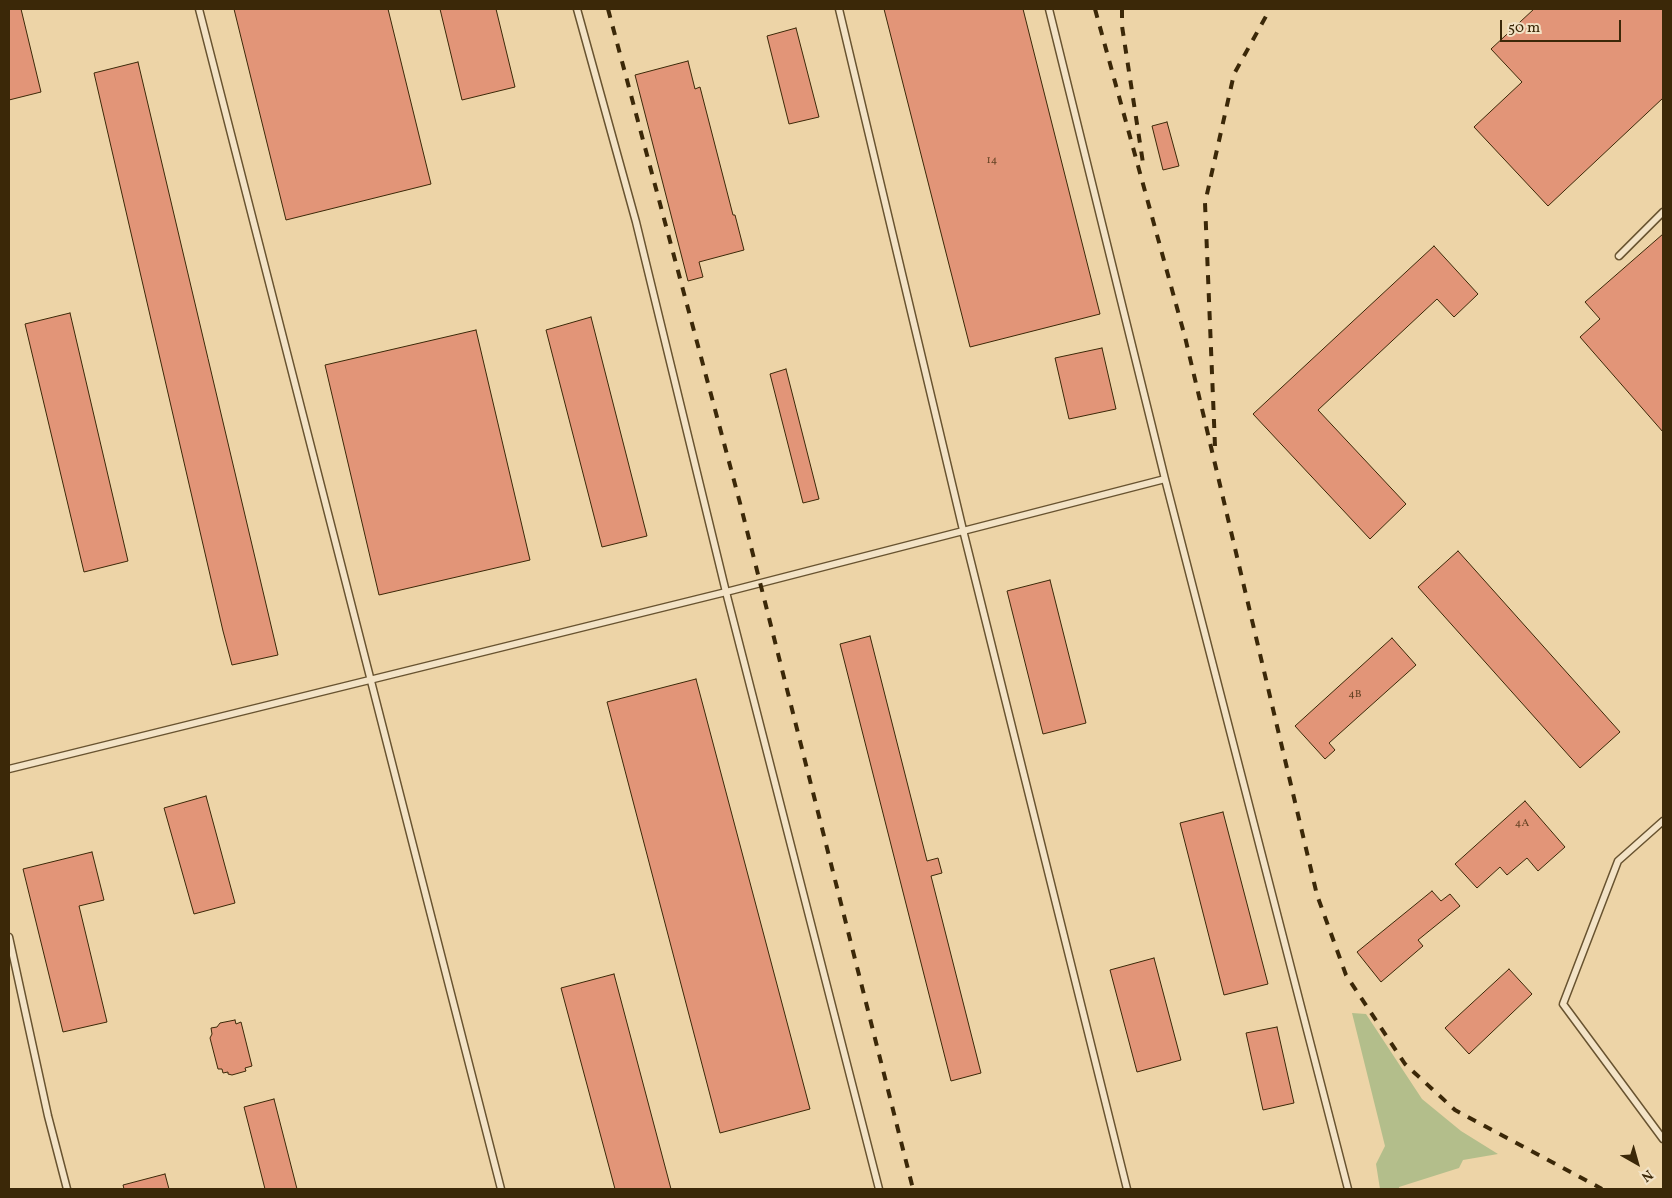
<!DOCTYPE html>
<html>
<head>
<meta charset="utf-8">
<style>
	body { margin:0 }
	#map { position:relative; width:1672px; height:1198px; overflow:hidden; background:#edd4a7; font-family:Vollkorn,serif }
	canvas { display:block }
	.frame { position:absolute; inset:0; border:10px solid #3b2808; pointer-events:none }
	.north { position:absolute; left:1612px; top:1138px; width:50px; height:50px; -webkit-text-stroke:4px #f3e3c6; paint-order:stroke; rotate:142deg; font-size:14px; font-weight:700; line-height:20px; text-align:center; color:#3b2808 }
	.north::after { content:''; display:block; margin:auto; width:18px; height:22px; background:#3b2808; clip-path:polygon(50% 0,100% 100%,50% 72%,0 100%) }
	.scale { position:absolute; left:1500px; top:20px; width:121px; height:22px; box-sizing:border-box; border:2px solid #3b2808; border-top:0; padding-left:6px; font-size:15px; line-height:18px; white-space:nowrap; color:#3b2808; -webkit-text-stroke:4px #f3e3c6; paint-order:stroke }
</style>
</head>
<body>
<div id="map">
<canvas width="1672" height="1198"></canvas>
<div class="frame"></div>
<div class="north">N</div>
<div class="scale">50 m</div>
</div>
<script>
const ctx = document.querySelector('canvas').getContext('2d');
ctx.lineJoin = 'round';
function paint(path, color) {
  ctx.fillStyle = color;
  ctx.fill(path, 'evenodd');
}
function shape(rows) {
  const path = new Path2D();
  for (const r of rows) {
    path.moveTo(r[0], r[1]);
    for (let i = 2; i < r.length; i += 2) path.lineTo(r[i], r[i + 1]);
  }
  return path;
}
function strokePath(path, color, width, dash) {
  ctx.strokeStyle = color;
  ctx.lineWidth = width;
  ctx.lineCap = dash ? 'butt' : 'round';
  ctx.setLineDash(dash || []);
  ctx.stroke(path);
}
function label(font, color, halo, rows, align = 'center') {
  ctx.font = font + ' Vollkorn,serif';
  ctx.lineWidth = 4;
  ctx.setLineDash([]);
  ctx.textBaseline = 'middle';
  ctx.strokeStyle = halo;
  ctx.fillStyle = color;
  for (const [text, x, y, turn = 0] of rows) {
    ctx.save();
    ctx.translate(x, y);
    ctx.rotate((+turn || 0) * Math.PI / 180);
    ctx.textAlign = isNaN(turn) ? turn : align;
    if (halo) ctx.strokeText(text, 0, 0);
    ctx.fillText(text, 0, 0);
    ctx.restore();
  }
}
paint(shape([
	[1352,1013,1366,1014,1422,1099,1461,1131,1498,1154,1463,1160,1459,1168,1399,1187,1399,1189,1380,1189,1376,1164,1385,1146]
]), '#b3be8b');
const building = shape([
	[9,9,21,9,41,92,9,100,9,9],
	[234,9,388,9,431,184,286,220,234,9],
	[440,9,496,9,515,87,462,100,440,9],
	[884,9,1023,9,1100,314,970,347,884,9],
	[1534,9,1663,9,1663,98,1548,206,1474,127,1522,82,1491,49,1534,9],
	[796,28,819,117,789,124,767,36,796,28],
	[688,61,695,89,700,87,733,215,735,215,744,250,699,262,703,277,688,281,635,75,688,61],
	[138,62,278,655,232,665,223,631,94,73,138,62],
	[1167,122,1179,166,1163,170,1152,126,1167,122],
	[1663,234,1663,432,1580,337,1600,319,1585,302,1663,234],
	[1434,246,1478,294,1454,317,1437,299,1318,410,1406,504,1370,539,1253,414,1434,246],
	[70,313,128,561,84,572,25,324,70,313],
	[591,317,647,536,602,547,546,330,591,317],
	[476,330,530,560,379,595,325,365,476,330],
	[1102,348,1116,409,1069,419,1055,358,1102,348],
	[786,369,819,499,803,503,770,374,786,369],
	[1458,551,1620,732,1580,768,1418,587,1458,551],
	[1050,580,1086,723,1043,734,1007,591,1050,580],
	[870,636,927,861,938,858,942,873,931,876,981,1073,951,1081,840,644,870,636],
	[1392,638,1416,665,1329,743,1335,750,1325,759,1295,726,1392,638],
	[696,679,810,1109,720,1133,607,702,696,679],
	[206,796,235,903,194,914,164,808,206,796],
	[1525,801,1565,847,1538,871,1527,858,1507,875,1500,867,1477,888,1455,864,1525,801],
	[1223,812,1268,984,1224,995,1180,823,1223,812],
	[92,852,104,900,79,906,107,1022,63,1032,23,869,92,852],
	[1432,891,1441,901,1450,894,1460,906,1418,940,1423,946,1381,982,1357,952,1432,891],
	[1154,958,1181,1060,1137,1072,1110,970,1154,958],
	[1509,969,1532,994,1469,1054,1445,1028,1509,969],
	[614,974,671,1189,615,1189,561,988,614,974],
	[235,1020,236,1024,241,1022,252,1066,245,1068,246,1071,232,1075,228,1074,228,1072,223,1073,222,1069,218,1069,210,1038,212,1034,211,1028,217,1027,220,1023,235,1020],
	[1277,1027,1294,1103,1263,1110,1246,1033,1277,1027],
	[274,1099,297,1189,265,1189,244,1107,274,1099],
	[165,1174,169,1189,124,1189,123,1185,165,1174]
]);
paint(building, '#e29578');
strokePath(building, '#3b2808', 1);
const lane = shape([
	[199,9,501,1189],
	[577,9,636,222,726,592,879,1189],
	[839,9,963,530,1127,1189],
	[1049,9,1165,479,1348,1189],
	[1619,256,1663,212],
	[9,769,726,592,1165,479],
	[1663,821,1618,861,1563,1004,1663,1139],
	[9,937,48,1116,67,1189]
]);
strokePath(lane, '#685330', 9);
strokePath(lane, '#f3e3c6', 6);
strokePath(shape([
	[608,9,740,503,913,1189],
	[1095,9,1185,337,1317,895,1346,975,1405,1064,1455,1110,1602,1189],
	[1122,9,1122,26,1143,163],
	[1215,446,1205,203,1234,74,1270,9]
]), '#3b2808', 4, [9, 9]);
label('11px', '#654324', null, [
	["14",992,161],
	["4В",1355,695],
	["4А",1522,824]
]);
</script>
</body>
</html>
